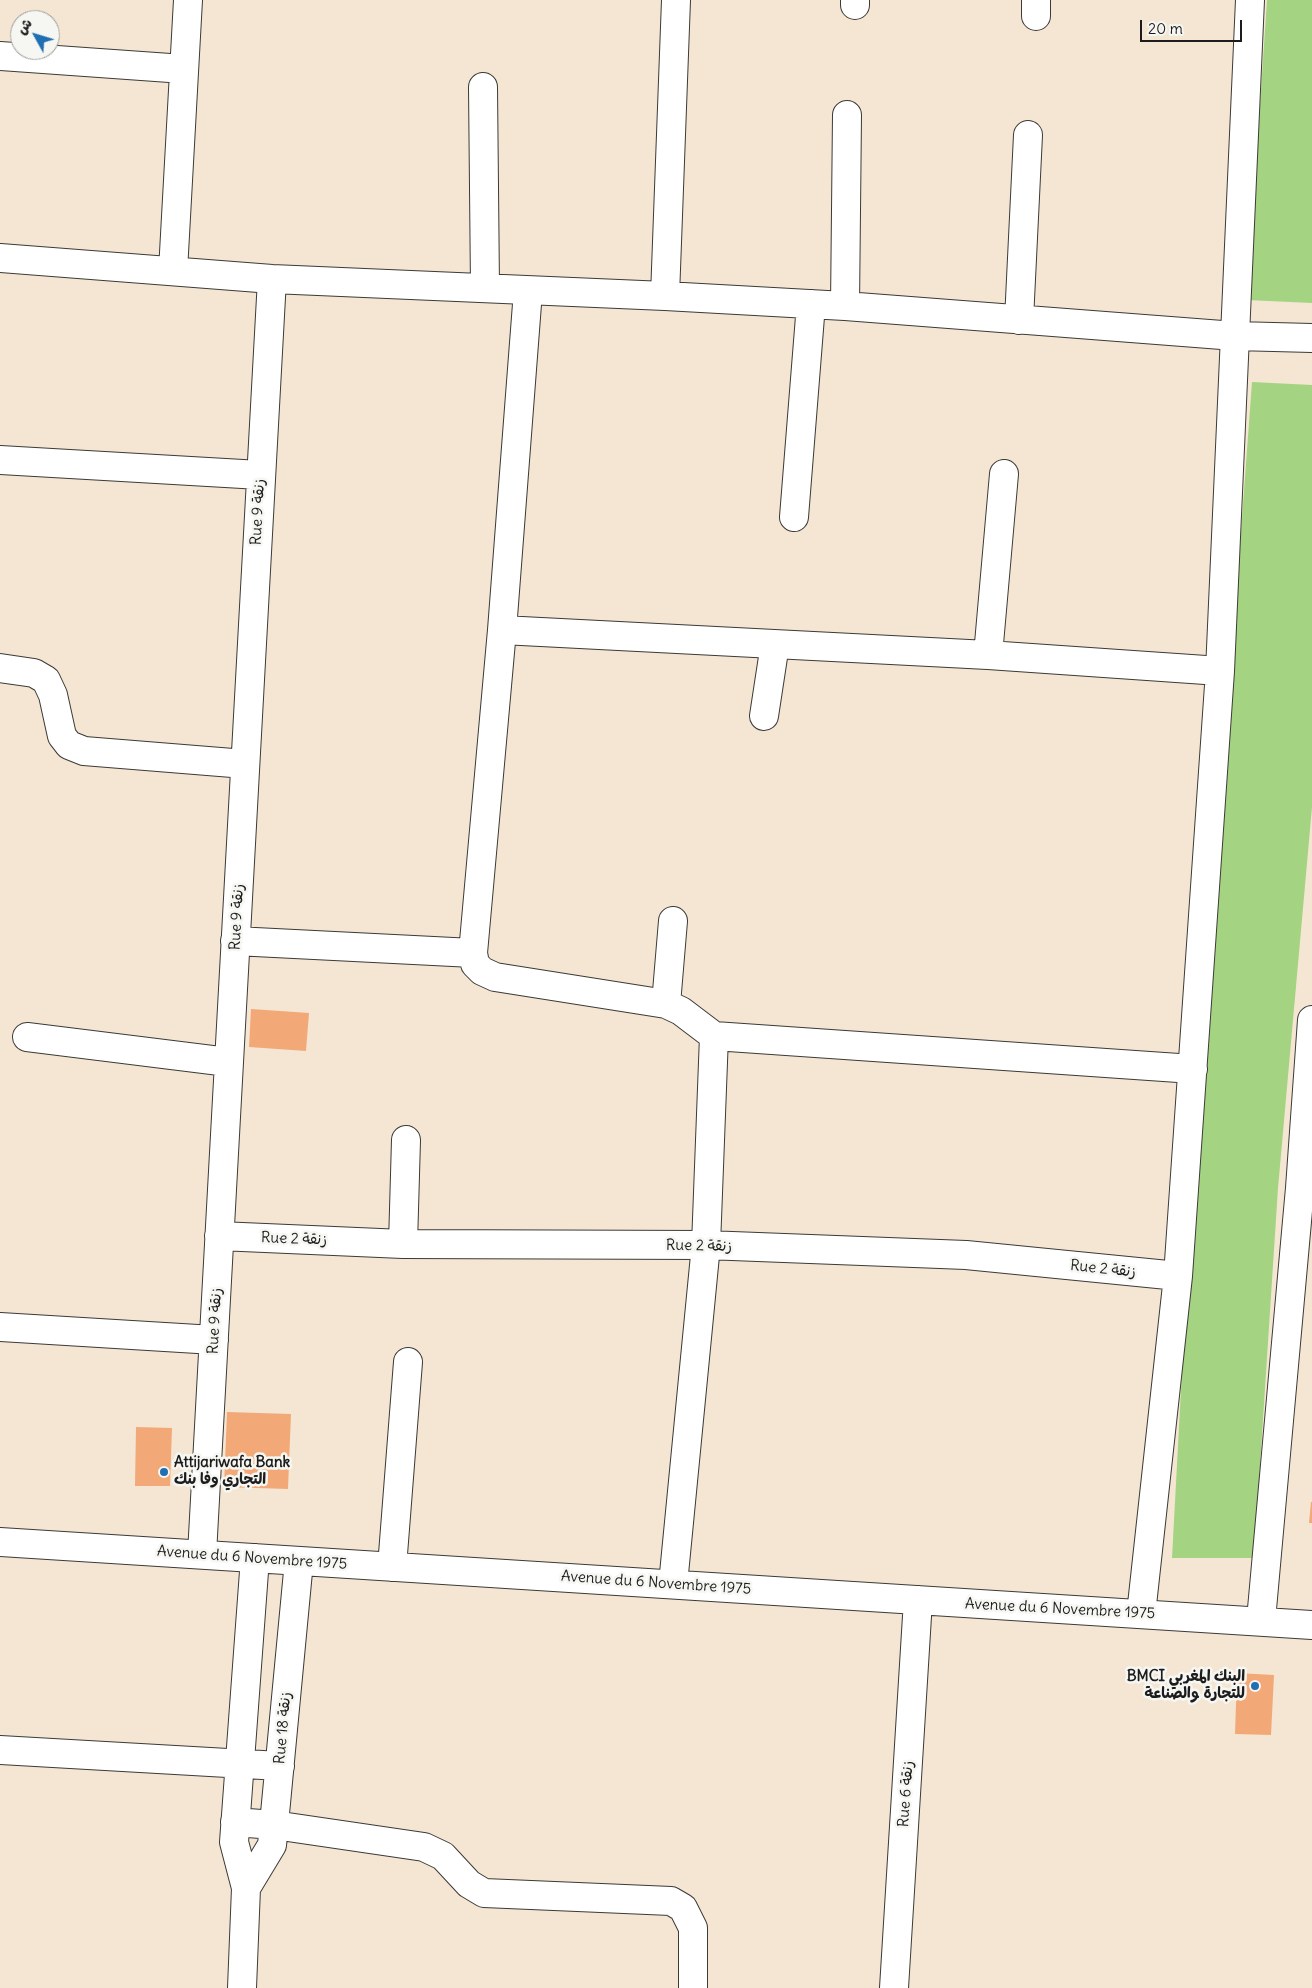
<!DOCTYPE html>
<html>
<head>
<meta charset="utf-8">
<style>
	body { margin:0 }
	#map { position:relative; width:1312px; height:1988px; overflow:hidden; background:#f4e6d3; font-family:Delius,"Playpen Sans Arabic",sans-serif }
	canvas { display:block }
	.north { position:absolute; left:10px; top:10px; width:50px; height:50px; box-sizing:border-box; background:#f6f6f2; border:1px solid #9f9f9c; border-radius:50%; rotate:309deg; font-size:14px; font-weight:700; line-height:20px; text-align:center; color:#1c1c1c }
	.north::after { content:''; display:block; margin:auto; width:18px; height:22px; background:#1f6fb2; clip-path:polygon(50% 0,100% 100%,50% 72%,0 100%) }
	.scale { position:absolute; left:1140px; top:20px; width:102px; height:22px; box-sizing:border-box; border:2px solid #1c1c1c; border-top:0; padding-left:6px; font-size:15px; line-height:18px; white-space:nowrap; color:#1c1c1c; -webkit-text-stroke:4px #f6f6f2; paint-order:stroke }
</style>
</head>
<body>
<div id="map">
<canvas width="1312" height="1988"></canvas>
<div class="north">ش</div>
<div class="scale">20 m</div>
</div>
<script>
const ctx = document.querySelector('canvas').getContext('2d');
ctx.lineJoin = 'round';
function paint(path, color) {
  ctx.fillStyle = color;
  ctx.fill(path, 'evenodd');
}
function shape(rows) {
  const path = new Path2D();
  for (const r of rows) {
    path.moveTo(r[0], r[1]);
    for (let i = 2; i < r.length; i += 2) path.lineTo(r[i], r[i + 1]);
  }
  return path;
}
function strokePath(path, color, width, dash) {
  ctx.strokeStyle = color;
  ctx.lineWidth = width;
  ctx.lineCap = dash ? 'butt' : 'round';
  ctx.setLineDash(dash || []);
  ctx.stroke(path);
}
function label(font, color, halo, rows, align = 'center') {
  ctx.font = font + ' Delius,"Playpen Sans Arabic",sans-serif';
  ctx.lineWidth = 5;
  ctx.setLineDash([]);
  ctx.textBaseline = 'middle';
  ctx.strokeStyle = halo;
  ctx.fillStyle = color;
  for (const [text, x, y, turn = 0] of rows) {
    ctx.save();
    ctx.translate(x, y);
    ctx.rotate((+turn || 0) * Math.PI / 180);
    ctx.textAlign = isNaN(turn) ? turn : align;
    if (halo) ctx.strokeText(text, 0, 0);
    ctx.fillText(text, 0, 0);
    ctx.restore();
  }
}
paint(shape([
	[1267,0,1312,0,1312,303,1247,300],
	[1252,382,1312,385,1312,807,1278,1188,1254,1558,1172,1558,1187,1277,1224,824,1237,586]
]), '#a4d381');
paint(shape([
	[251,1009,309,1013,306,1051,249,1047],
	[227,1412,291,1414,288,1489,224,1487],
	[136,1427,172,1428,170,1486,135,1486],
	[1311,1502,1312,1502,1312,1523,1309,1523],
	[1237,1673,1274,1675,1271,1735,1235,1734]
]), '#f2a977');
const minor = shape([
	[855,5,855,0],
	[1036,16,1036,0],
	[0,56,184,69],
	[483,87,485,288],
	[0,258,272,279,665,296,845,306,1235,336,1312,338],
	[173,271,188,0],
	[528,291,502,630,473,953,475,964,482,971,495,977,666,1004,681,1011,714,1036,1193,1069],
	[665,296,676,0],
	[845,306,847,115],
	[1019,320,1028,135],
	[0,460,260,475],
	[794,517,811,304],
	[502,630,988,655,1220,671],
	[988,655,1004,474],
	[0,668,34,673,46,680,53,695,62,736,69,745,84,751,245,764],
	[764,716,775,644],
	[235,941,473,953],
	[666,1004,673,921],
	[27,1037,228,1062],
	[219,1236,403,1244,706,1245,966,1255,1178,1276],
	[403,1244,406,1140],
	[0,1327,214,1340],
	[0,1542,1312,1625],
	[202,1554,272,279],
	[392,1567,408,1362],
	[673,1584,706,1245,714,1036],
	[1141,1614,1178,1276,1220,671,1250,0],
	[1261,1620,1300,1188,1312,1020],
	[0,1750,280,1766],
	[235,1822,274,1825,424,1847,443,1856,469,1884,484,1893,671,1901,683,1908,693,1928,693,1988],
	[246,1888,272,1845,299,1561],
	[242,1988,246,1888,234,1842,255,1558],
	[894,1988,918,1600]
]);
strokePath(minor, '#3c3a37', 30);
strokePath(minor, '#fff', 28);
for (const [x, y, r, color] of [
	[164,1472,5,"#1f6fb2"],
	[1255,1686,5,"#1f6fb2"]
]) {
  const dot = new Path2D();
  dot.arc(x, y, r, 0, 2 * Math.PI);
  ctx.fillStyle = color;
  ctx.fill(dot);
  strokePath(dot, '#f6f6f2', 2);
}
label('15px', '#1c1c1c', '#f6f6f2', [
	["Rue 9 زنقة",258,512,-87],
	["Rue 9 زنقة",237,917,-87],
	["Rue 2 زنقة",294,1239,2],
	["Rue 2 زنقة",699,1246,1],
	["Rue 2 زنقة",1103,1269,6],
	["Rue 9 زنقة",215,1321,-87],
	["Avenue du 6 Novembre 1975",252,1558,4],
	["Avenue du 6 Novembre 1975",656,1583,4],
	["Avenue du 6 Novembre 1975",1060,1609,3],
	["Rue 18 زنقة",283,1728,-85],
	["Rue 6 زنقة",906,1794,-86]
]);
label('bold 15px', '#1c1c1c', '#f6f6f2', [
	["Attijariwafa Bank",174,1463],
	["التجاري وفا بنك",174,1480],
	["BMCI البنك المغربي",1245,1677,"right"],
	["للتجارة والصناعة",1245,1694,"right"]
], 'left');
</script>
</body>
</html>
